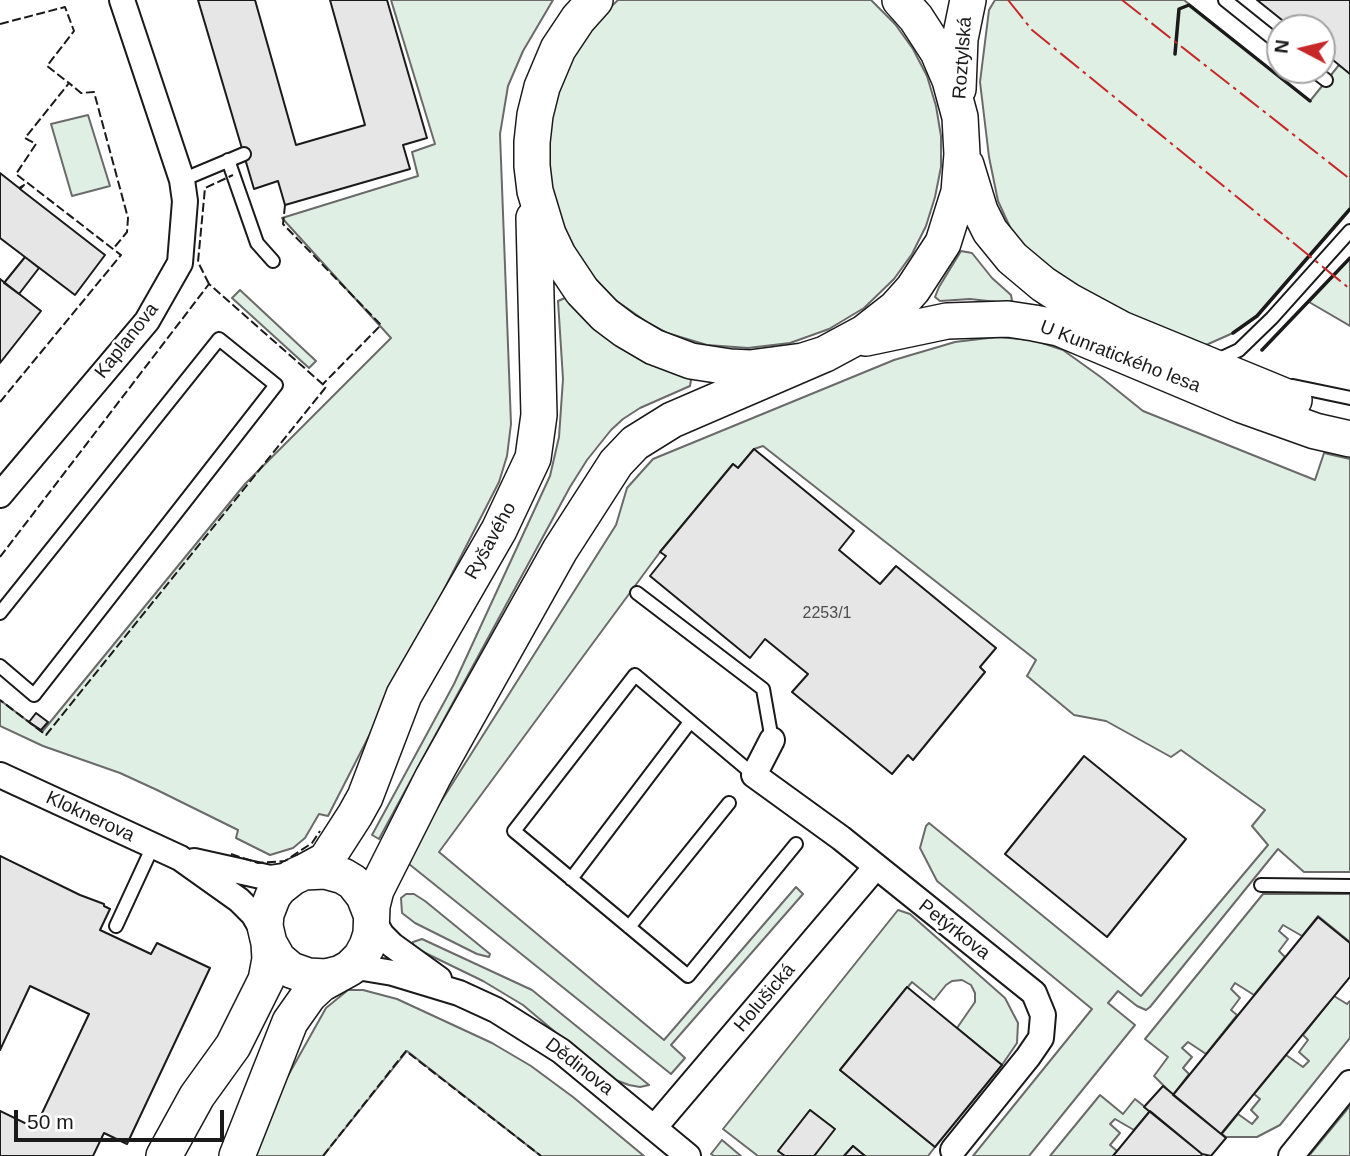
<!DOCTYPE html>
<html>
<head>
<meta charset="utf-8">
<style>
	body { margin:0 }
	#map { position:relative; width:1350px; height:1156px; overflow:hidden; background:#fff; font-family:Arial,sans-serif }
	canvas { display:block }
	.north { position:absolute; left:1266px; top:14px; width:70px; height:70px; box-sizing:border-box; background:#fff; border:2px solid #a3a3a3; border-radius:50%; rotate:277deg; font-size:19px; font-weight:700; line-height:28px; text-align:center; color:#1a1a1a }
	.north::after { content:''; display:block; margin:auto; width:24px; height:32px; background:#c62828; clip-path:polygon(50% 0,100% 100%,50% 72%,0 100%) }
	.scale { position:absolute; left:14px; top:1110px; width:210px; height:32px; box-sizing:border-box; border:4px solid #1a1a1a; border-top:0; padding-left:9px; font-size:21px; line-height:24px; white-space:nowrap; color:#1a1a1a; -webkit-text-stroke:5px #fff; paint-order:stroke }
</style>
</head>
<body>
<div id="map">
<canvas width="1350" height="1156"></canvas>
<div class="north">N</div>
<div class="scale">50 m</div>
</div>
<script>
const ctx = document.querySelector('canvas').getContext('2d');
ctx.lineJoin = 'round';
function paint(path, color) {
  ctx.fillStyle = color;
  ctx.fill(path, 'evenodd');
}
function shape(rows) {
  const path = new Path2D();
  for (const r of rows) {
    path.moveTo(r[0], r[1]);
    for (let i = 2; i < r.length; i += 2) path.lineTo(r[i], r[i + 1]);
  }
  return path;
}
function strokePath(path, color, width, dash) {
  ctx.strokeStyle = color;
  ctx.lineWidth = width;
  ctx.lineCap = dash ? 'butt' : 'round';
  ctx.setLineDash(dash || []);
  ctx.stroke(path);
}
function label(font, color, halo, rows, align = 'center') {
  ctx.font = font + ' Arial,sans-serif';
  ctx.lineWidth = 5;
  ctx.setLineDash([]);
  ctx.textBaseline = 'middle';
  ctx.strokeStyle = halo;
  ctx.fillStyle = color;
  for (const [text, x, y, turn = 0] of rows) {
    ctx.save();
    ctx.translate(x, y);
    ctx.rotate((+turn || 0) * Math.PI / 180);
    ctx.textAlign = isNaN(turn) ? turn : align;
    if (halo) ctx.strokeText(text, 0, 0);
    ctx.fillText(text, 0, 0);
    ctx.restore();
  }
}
const green = shape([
	[391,0,553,0,523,51,508,86,500,134,511,424,507,456,499,482,328,816,319,814,305,838,293,848,270,855,236,838,238,830,157,790,120,773,43,746,0,726,0,700,42,732,245,484,391,338,282,218,418,176,412,152,435,144,391,0],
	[618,0,871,0,895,24,913,49,927,76,936,106,941,136,941,167,935,197,926,226,912,254,894,279,864,308,829,329,790,343,748,348,707,345,667,333,648,323,614,299,586,269,565,233,552,193,548,151,554,100,579,44,597,20,618,0],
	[995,0,1184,0,1310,101,1339,65,1350,73,1350,209,1257,316,1233,333,1206,345,1178,340,1071,288,1015,238,998,201,989,157,980,82,989,10,995,0],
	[88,115,110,186,72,196,51,124,88,115],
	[961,251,972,253,992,278,1011,295,1012,301,1006,303,970,299,940,301,935,297,939,287,961,251],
	[1350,258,1350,326,1309,302,1350,258],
	[240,290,316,361,309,368,232,298,240,290],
	[565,298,586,317,685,374,691,380,690,386,640,408,623,419,611,430,587,460,570,487,379,839,372,835,454,684,550,476,559,437,563,379,558,301,565,298],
	[997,337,1033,340,1063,350,1102,378,1143,411,1315,480,1324,453,1350,459,1350,872,1304,872,1278,849,1150,1007,1146,1010,1137,1006,1118,991,1108,1003,1135,1025,1029,1156,973,1156,1092,1009,937,881,920,848,926,826,929,823,1141,996,1268,845,1252,826,1265,810,1181,750,1171,757,1106,721,1074,715,1027,676,1036,660,763,446,754,449,738,468,733,464,660,552,439,852,664,1040,796,887,803,894,671,1045,685,1058,671,1074,404,860,616,525,627,488,653,459,894,360,955,342,997,337],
	[406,894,414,894,425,901,490,954,489,957,477,954,415,923,402,913,401,898,406,894],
	[1263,894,1350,894,1350,942,1318,916,1302,936,1283,925,1279,931,1288,939,1279,951,1285,957,1254,995,1235,983,1231,989,1240,998,1231,1010,1237,1015,1206,1054,1188,1042,1182,1048,1192,1057,1183,1068,1189,1074,1173,1095,1154,1076,1168,1057,1145,1039,1263,894],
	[898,910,910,914,1005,998,1018,1023,1017,1043,1002,1065,957,1028,975,1002,975,993,971,985,962,980,952,981,946,985,934,1000,912,982,840,1070,935,1147,928,1156,865,1156,853,1146,844,1156,814,1156,834,1129,810,1110,779,1150,785,1156,758,1156,723,1129,898,910],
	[422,939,532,990,649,1085,640,1087,629,1085,610,1078,523,1005,483,981,413,947,413,942,422,939],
	[348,990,363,990,397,999,492,1043,531,1066,573,1097,644,1156,541,1156,407,1051,323,1156,243,1156,326,1008,348,990],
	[1334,996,1347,1004,1350,1001,1350,1038,1280,1125,1257,1137,1226,1137,1222,1134,1238,1114,1252,1124,1258,1117,1251,1110,1260,1099,1254,1094,1286,1055,1303,1067,1309,1061,1299,1052,1308,1040,1303,1035,1334,996],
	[1100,1095,1123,1114,1135,1099,1150,1111,1134,1130,1115,1119,1110,1124,1120,1133,1110,1145,1117,1151,1113,1156,1050,1156,1100,1095],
	[1350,1106,1350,1156,1309,1156,1312,1152,1350,1106],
	[722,1140,741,1156,714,1156,711,1154,722,1140]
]);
paint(green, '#e0efe3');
strokePath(green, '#6a6a6a', 2);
const building = shape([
	[198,0,255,0,296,145,365,125,330,0,387,0,427,138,403,145,410,169,285,205,278,181,254,189,198,0],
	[1257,0,1350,0,1350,74,1322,51,1322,28,1292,28,1257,0],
	[0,173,19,188,24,185,20,189,105,255,75,295,0,238,0,173],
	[25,257,39,268,19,294,4,283,25,257],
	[0,279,41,311,0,363,0,279],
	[754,449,854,531,839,550,880,584,896,566,996,648,980,667,985,672,913,760,908,755,892,774,792,692,808,674,765,639,750,658,650,576,666,556,660,552,733,464,738,468,754,449],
	[36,713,48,722,41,730,29,722,36,713],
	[1084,756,1186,839,1107,937,1005,854,1084,756],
	[0,856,80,895,104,904,104,906,110,909,100,930,151,954,157,943,210,968,127,1144,104,1133,93,1156,0,1156,0,1111,35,1128,89,1014,30,986,0,1050,0,856],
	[1318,917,1350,943,1350,977,1221,1134,1173,1095,1318,917],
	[907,987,1002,1065,935,1147,840,1070,907,987],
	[1163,1086,1226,1138,1211,1156,1202,1154,1144,1107,1163,1086],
	[810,1110,835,1129,814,1156,785,1156,778,1151,810,1110],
	[1150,1111,1202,1154,1201,1156,1113,1156,1150,1111],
	[853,1146,865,1156,844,1156,853,1146]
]);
paint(building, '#e6e6e6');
strokePath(building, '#1a1a1a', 2);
const lane = shape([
	[1225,0,1280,44],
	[1313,70,1326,80],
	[228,160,257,243,273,261],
	[182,180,244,154],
	[1215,358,1222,358,1239,350,1272,318,1350,231],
	[1293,386,1350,398],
	[637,593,763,689,772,740],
	[0,613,219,339,276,385,34,695,0,666],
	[754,775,635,675,514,831,688,976,796,844],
	[571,879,690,722],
	[1261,885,1350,886],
	[116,926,153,846],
	[629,927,729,803]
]);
const street = shape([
	[0,495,147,321,180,263,185,201,182,180,122,0],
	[772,740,754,775,841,838,1034,993,1043,1015,1041,1038,1028,1057,953,1150],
	[0,775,180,858,239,900,253,914,266,936],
	[194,861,270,878,299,874],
	[372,918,382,935,392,945,439,979],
	[345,971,363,968,393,973,459,993,496,1010,561,1051,688,1156],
	[654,1128,875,868],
	[1291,1156,1350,1083]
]);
const secondary = shape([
	[595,0,578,19,558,49,542,87,535,115,532,142,532,166,535,191,548,234,558,255,582,291,605,315,625,330,654,347,691,361,730,367,750,368,803,361,825,354,864,333,896,308,913,289,943,243,959,192,962,154,960,117,950,80,938,52,916,18,900,0],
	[958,89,960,39,968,0],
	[966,165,980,211,990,231,1012,258,1043,284,1069,301,1121,329,1294,400],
	[866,338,947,321,1008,319,1034,323,1059,328,1242,405,1315,431,1350,439],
	[304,872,326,860,355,815,365,797,404,695,499,530,533,458,539,415,534,218],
	[338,974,326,977,308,976,291,970,278,959,269,943,265,926,266,914,273,896,279,888,293,877,304,872,325,871,343,876,353,882,364,896,371,914],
	[164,1156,197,1096,233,1046,266,980,270,959,269,943],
	[237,1156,290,1022,309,995,321,984,350,968,361,957,367,946,371,934,372,906,376,890,433,777,560,550,616,463,635,443,672,420,825,354]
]);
strokePath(lane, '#1a1a1a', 16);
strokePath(street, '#1a1a1a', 28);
strokePath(secondary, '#1a1a1a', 38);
strokePath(lane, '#fff', 12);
strokePath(street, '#fff', 24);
strokePath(secondary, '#fff', 35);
strokePath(shape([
	[0,24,65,7,74,31,47,66,69,83],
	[285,205,283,224,381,325,323,384],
	[209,284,198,262,205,188,233,175],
	[0,402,121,255,113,249,16,174,36,144,25,138,69,83,81,93,94,92,128,218,127,232,113,249],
	[0,557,209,284,326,387,46,735,0,700],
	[231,854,258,863,285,861,312,843,320,831],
	[323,1156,406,1051,541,1156]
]), '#1a1a1a', 2, [9, 3.5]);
strokePath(shape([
	[1175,54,1179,9,1189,5,1310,101],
	[1233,333,1257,316,1350,209],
	[1262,350,1350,258]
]), '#1a1a1a', 3.5);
strokePath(shape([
	[1008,0,1032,30,1350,289],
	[1122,0,1350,179]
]), '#c62828', 2, [24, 5, 3.5, 5]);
label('16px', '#4d4d4d', null, [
	["2253/1",827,614]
]);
label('19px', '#1a1a1a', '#fff', [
	["Roztylská",963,58,-86],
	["Kaplanova",127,341,-52],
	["U Kunratického lesa",1120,357,21],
	["Ryšavého",491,541,-61],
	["Kloknerova",90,817,25],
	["Petýrkova",954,930,38],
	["Holušická",765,998,-50],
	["Dědinova",579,1067,38]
]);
</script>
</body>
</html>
